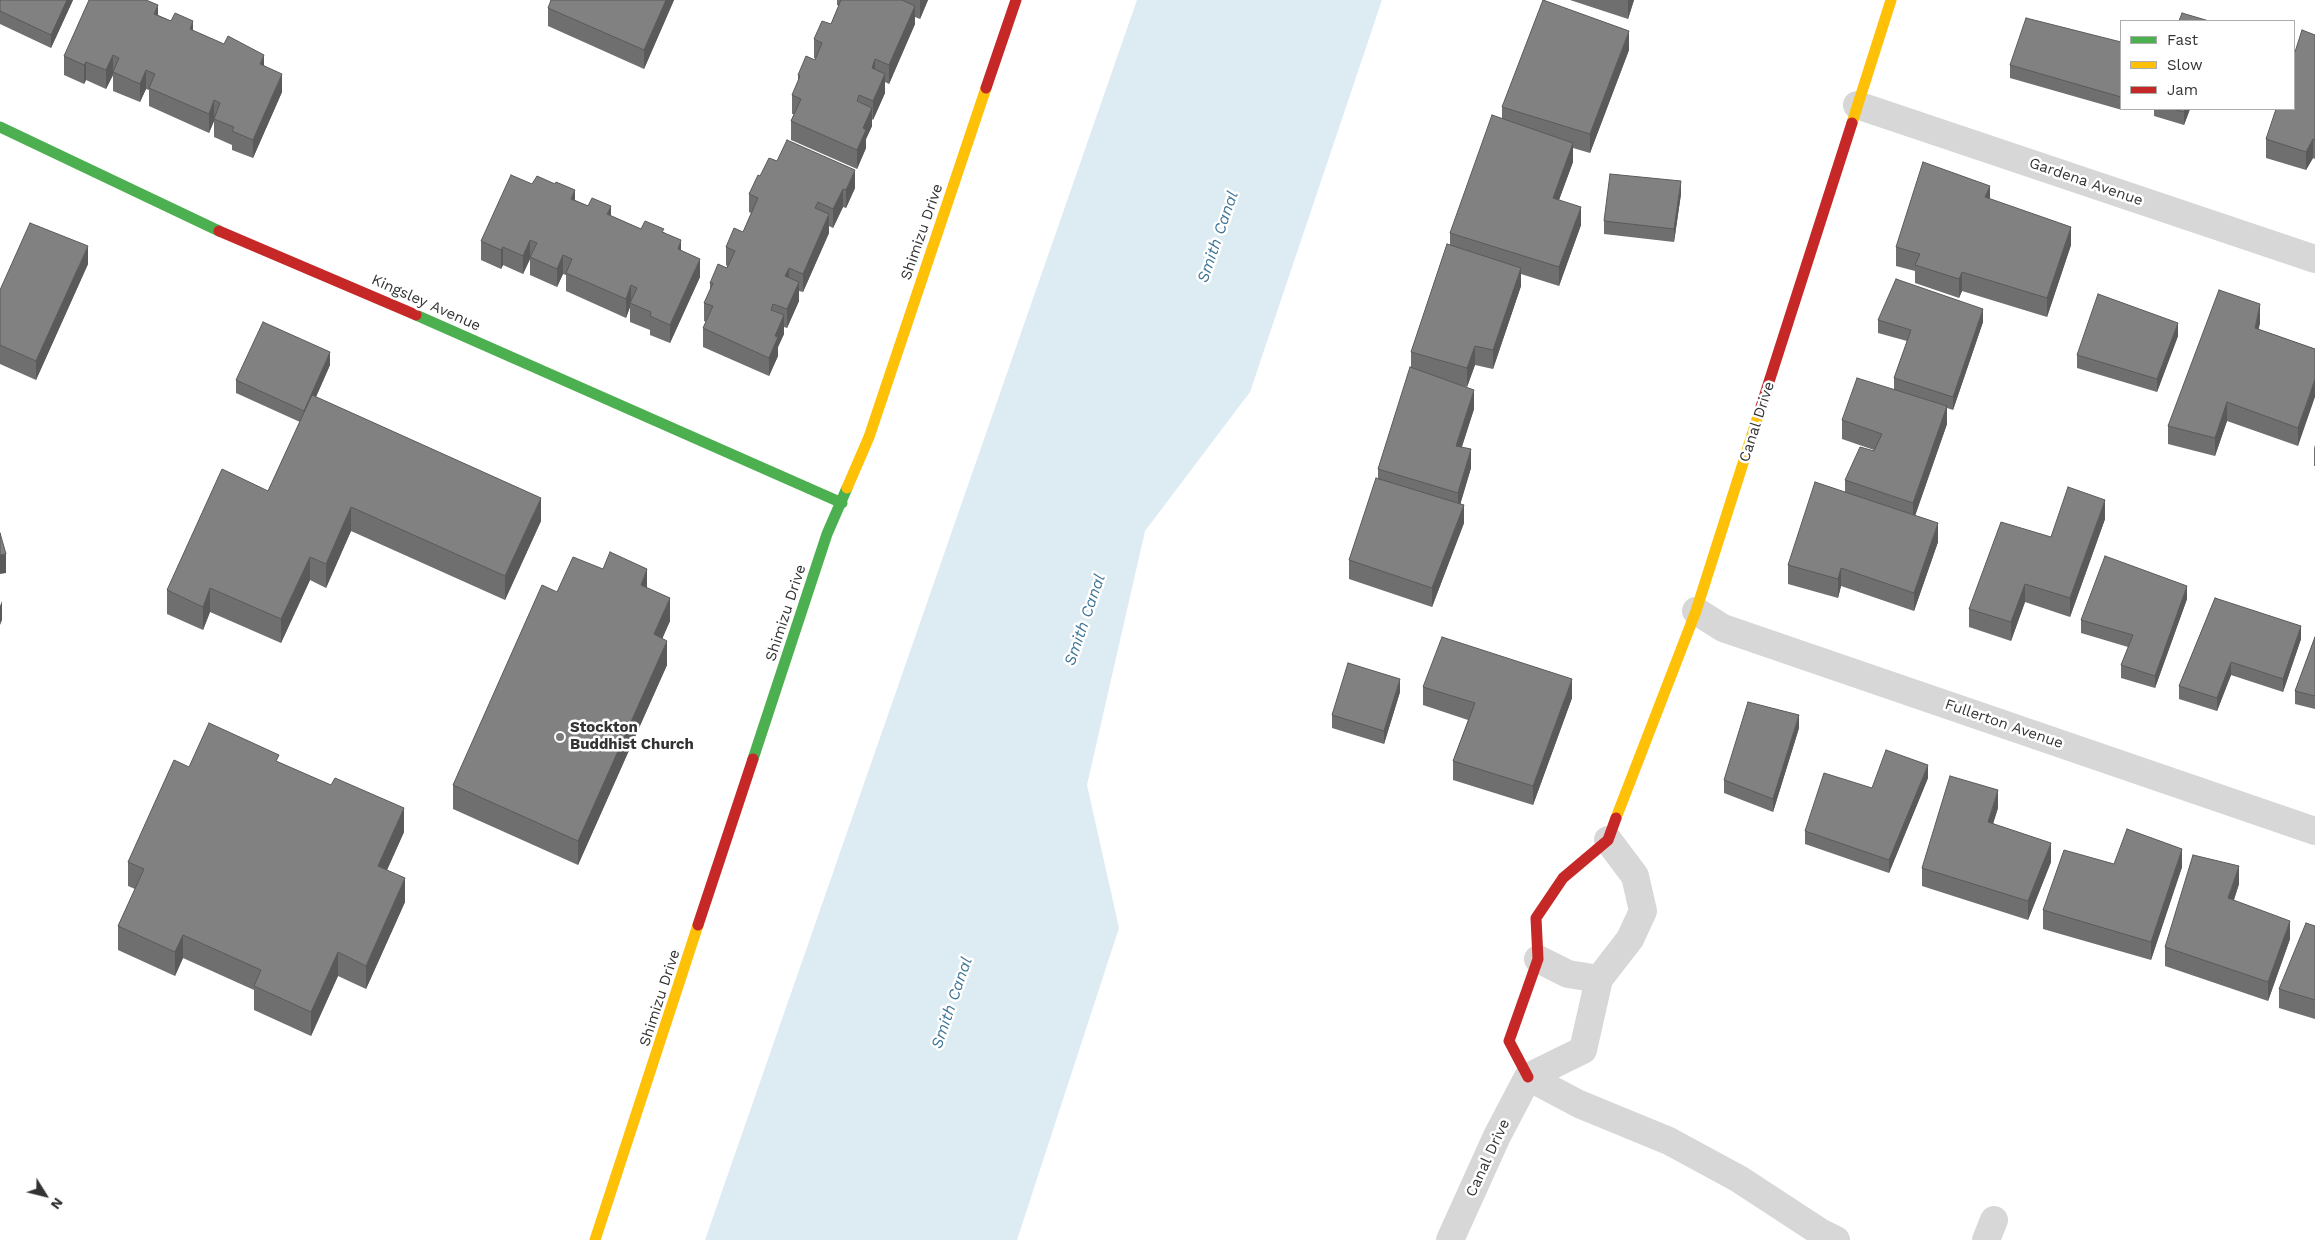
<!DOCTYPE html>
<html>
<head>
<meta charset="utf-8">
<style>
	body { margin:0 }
	#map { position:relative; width:2315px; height:1240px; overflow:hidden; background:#fff; font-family:"Work Sans",sans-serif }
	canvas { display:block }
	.legend { position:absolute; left:2120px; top:20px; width:175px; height:90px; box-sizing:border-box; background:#fff; border:1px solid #adadad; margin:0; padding:6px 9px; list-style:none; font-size:15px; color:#333 }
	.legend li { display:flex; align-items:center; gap:10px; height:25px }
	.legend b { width:25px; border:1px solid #adadad }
	.north { position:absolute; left:20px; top:1170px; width:50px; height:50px; -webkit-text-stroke:4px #fff; paint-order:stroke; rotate:126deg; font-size:14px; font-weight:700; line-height:20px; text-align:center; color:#333 }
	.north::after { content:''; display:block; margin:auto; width:18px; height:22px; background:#333; clip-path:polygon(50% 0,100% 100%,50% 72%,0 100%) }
</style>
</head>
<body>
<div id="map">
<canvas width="2315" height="1240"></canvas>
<ul class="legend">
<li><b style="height:6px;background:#4caf50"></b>Fast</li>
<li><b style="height:6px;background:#ffc107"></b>Slow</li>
<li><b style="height:6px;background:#c62828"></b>Jam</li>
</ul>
<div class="north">N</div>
</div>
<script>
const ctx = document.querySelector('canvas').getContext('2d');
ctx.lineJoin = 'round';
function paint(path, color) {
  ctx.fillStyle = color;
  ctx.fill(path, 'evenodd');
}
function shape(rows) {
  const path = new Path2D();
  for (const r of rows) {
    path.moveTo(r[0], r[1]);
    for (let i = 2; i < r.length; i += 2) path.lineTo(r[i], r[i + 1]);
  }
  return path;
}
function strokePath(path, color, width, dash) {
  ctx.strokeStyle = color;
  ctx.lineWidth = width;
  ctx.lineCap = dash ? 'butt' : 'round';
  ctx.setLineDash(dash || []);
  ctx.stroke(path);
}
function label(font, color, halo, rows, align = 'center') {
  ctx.font = font + ' "Work Sans",sans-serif';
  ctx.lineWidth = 5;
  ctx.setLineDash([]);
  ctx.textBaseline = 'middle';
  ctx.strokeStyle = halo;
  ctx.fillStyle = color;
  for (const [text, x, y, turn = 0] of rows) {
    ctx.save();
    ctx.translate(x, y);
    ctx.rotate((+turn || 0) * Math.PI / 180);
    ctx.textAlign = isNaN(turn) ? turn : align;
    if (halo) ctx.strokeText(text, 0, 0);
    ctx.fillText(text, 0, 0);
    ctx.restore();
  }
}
paint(shape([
	[1137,0,1382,0,1250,392,1145,531,1087,785,1119,928,1017,1240,705,1240]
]), '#ddebf3');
strokePath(shape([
	[1857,105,2315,259],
	[1696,611,1723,628,2315,831],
	[1538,959,1568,974,1599,979],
	[1528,1077,1579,1104,1669,1141,1739,1179,1820,1232,1836,1240],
	[1450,1240,1497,1136,1528,1077,1583,1050,1599,979,1630,939,1643,911,1635,876,1608,840],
	[1986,1240,1994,1220]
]), '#d7d7d7', 28);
strokePath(shape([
	[0,127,219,231],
	[416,315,842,503],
	[753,759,827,534,847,488]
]), '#4caf50', 11);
strokePath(shape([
	[1852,123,1891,0],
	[847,488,869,437,986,88],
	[1616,818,1696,611,1759,413],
	[595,1240,698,925]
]), '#ffc107', 11);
strokePath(shape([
	[986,88,1016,0],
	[219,231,416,315],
	[1759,413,1852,123],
	[698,925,753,759],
	[1528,1077,1509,1041,1538,959,1536,918,1563,878,1608,840,1616,818]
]), '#c62828', 11);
paint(shape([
	[0,0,73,0,51,48,0,24],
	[674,0,644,69,548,26,548,8],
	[837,0,928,0,920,19,915,17,915,24,889,84,885,82,885,93,873,120,872,119,872,126,866,139,866,148,857,169,791,140,791,121,794,114,792,114,792,95,798,82,798,75,815,60,816,59,814,58,814,39,831,24,839,6,837,5],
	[1570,0,1634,0,1628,19],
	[158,15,193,31,264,65,282,92,253,158,232,150,232,145,214,137,214,121,209,133,149,106,149,90,146,89,140,102,113,91,113,75,106,89,86,80,84,84,64,75,64,56],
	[2315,35,2315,159,2313,158,2306,170,2266,158,2266,139],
	[2121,42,2121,109,2122,109,2122,110,2010,78,2010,65],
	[1629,50,1590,153,1573,148,1573,162,1559,200,1581,225,1559,286,1521,274,1521,286,1493,369,1475,365,1467,387,1459,385,1474,409,1462,447,1471,468,1460,504,1464,523,1432,607,1349,579,1349,560,1378,479,1378,469,1411,368,1411,352,1450,245,1450,233,1502,119,1502,107],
	[2154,109,2190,109,2184,125,2154,116],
	[777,161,855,188,846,208,843,207,833,228,829,226,829,233,803,292,799,291,799,301,787,328,784,327,784,334,778,347,778,356,769,376,703,347,703,328,706,322,704,321,704,303,710,290,710,283,727,268,727,266,726,265,726,247,743,232,751,213,749,212,749,194,760,176],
	[532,184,575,200,641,229,664,232,681,250,700,277,670,343,650,335,650,330,630,322,630,307,626,318,566,291,566,275,563,274,557,287,530,275,530,259,523,274,503,265,501,269,481,260,481,241],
	[1681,194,1674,242,1604,234,1604,221],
	[1990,199,2071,245,2047,317,1962,291,1959,298,1915,283,1915,271,1896,266,1896,247],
	[88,264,36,380,0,364,0,290],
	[1878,320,1983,322,1953,410,1947,408,1947,424,1915,515,1938,542,1914,611,1841,586,1838,598,1788,584,1788,565,1845,492,1845,480,1874,450,1842,439,1842,420,1894,389,1894,378,1907,341,1878,333],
	[2260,323,2258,329,2315,349,2298,446,2227,421,2215,456,2168,444,2168,426],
	[2178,336,2157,392,2077,368,2077,355],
	[330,365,316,397,541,521,505,600,351,531,326,588,310,580,281,643,210,612,203,630,167,614,167,590,268,491,300,422,236,393,236,380],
	[2315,445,2315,466,2314,466,2314,448],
	[2105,519,2070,617,2025,602,2011,641,1969,627,1969,609,2051,537],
	[647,588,670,621,662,638,667,665,578,865,453,809,453,785,557,592],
	[2215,598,2301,639,2283,692,2231,675,2217,711,2179,699,2179,686],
	[2187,599,2155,688,2121,678,2121,665,2128,647,2081,633,2081,620],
	[2315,637,2315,709,2295,704,2295,691],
	[1423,687,1572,698,1533,805,1453,780,1453,761,1468,720,1423,705],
	[1400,692,1384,744,1332,728,1332,715],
	[1799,728,1773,812,1724,793,1724,780],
	[279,762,404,832,387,870,405,902,366,989,338,976,311,1036,254,1010,254,990,183,958,175,976,118,950,118,926,135,889,128,886,128,862,189,767],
	[1928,778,1889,873,1805,844,1805,831,1872,788],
	[1998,808,1993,823,2051,862,2028,920,1922,886,1922,868],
	[2114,864,2182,867,2151,960,2043,929,2043,910],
	[2239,884,2234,900,2290,939,2268,1001,2165,966,2165,947],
	[2315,926,2315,1019,2279,1008,2279,989]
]), '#6f6f6f');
paint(shape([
	[67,0,73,0,51,48,51,35],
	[666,0,674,0,644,69,644,50],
	[920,0,928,0,920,19],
	[1628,0,1634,0,1628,19],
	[158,5,158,24,154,14],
	[915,6,915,24,889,84,889,65],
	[193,21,193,40,190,29],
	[1629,31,1629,50,1590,153,1590,134],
	[113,55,113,75,106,89,106,70],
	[264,55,264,74,260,64],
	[875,59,875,78,872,68],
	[86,62,86,80,84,84,84,65],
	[146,70,146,89,140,102,140,84],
	[282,74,282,92,253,158,253,140],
	[885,74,885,93,873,120,873,101],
	[214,100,214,121,209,133,209,114],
	[872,108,872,126,866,139,866,148,857,169,857,150,863,128],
	[2185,109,2190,109,2184,125,2184,112],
	[2313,139,2313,158,2306,170,2306,152],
	[1573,143,1573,162,1553,216,1553,198],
	[855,170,855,188,846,208,846,190],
	[1681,181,1681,194,1674,242,1674,229],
	[1990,186,1990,205,1985,197],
	[843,189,843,207,833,228,833,209],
	[575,190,575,209,571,199],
	[611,206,611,225,607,214],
	[1581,207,1581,225,1559,286,1559,267],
	[829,214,829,233,803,292,803,274],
	[2071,227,2071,245,2047,317,2047,298],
	[530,240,530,259,523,274,523,256],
	[681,240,681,259,678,249],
	[88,246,88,264,36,380,36,361],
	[503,247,503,265,501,269,501,250],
	[563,255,563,274,557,287,557,269],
	[700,259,700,277,670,343,670,325],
	[789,268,789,286,785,276],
	[1521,268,1521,286,1493,369,1493,350],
	[1962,272,1962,291,1959,298,1959,279],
	[799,282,799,301,787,328,787,309],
	[631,285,631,304,630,303,630,307,626,318,626,299],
	[2260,304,2260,323,2255,347,2255,328],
	[1983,309,1983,322,1953,410,1953,397],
	[784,315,784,334,778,347,778,356,769,376,769,358,775,336],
	[2178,323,2178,336,2157,392,2157,379],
	[1475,346,1475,365,1467,387,1467,368],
	[330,352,330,365,304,424,304,411],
	[2315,379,2315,397,2298,446,2298,428],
	[1474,390,1474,409,1456,464,1456,446],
	[2227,402,2227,421,2215,456,2215,438],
	[1947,406,1947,424,1913,522,1913,503],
	[1471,449,1471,468,1458,512,1458,493],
	[541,498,541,521,505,600,505,576],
	[2105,500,2105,519,2070,617,2070,598],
	[1464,505,1464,523,1432,607,1432,588],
	[351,507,351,531,326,588,326,564],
	[1938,523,1938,542,1914,611,1914,593],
	[6,554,6,573,0,574,0,555],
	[310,557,310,580,281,643,281,619],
	[1841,568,1841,586,1838,598,1838,579],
	[647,569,647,593,641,585],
	[2025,584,2025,602,2011,641,2011,622],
	[2187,586,2187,599,2155,688,2155,676],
	[210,588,210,612,203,630,203,607],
	[670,598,670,621,654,658,654,634],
	[2,601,2,620,0,625,0,606],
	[2301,626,2301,639,2283,692,2283,679],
	[667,641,667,665,578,865,578,841],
	[2231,662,2231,675,2217,711,2217,698],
	[1400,679,1400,692,1384,744,1384,731],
	[1572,679,1572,698,1533,805,1533,786],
	[1799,715,1799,728,1773,812,1773,799],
	[1928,765,1928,778,1889,873,1889,860],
	[1998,790,1998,808,1988,840,1988,822],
	[404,808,404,832,378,890,378,866],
	[2051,843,2051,862,2028,920,2028,901],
	[2182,849,2182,867,2151,960,2151,942],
	[2239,866,2239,884,2228,917,2228,898],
	[405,878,405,902,366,989,366,966],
	[2290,921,2290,939,2268,1001,2268,982],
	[183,935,183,958,175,976,175,952],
	[338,952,338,976,311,1036,311,1012]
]), '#5a5a5a');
const building = shape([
	[0,0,67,0,51,35,0,11,0,0],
	[89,0,146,0,158,5,154,14,171,21,175,13,193,21,190,29,224,44,228,36,264,55,260,64,282,74,253,140,232,131,234,127,214,119,220,103,214,100,209,114,149,88,155,74,146,70,140,84,113,72,119,58,113,55,106,70,86,62,84,65,64,56,89,0],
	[551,0,666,0,644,50,548,8,551,0],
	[841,0,902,0,915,6,889,65,875,59,872,68,885,74,873,101,859,95,857,101,872,108,863,128,866,130,857,150,791,121,801,99,792,95,800,76,798,75,806,56,815,60,822,43,814,39,822,21,831,24,841,0],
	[1543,0,1629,31,1590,134,1502,107,1543,0],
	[2182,13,2209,21,2179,21,2182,13],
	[2026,18,2121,42,2121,97,2010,65,2026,18],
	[2302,30,2315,35,2315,140,2313,139,2306,152,2266,139,2276,109,2294,109,2294,55,2302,30],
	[2173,109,2185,109,2184,112,2173,109],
	[1492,115,1573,143,1553,198,1581,207,1559,267,1450,233,1492,115],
	[787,140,855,170,846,190,843,189,833,209,818,202,815,208,829,214,803,274,789,268,785,276,799,282,787,309,773,304,771,310,784,315,775,336,778,337,769,358,703,328,713,306,704,303,713,283,710,283,718,264,727,268,735,251,726,247,734,228,743,232,758,198,749,194,758,175,760,176,769,158,777,161,787,140],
	[1923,162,1990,186,1985,197,2071,227,2047,298,1962,272,1959,279,1915,265,1920,254,1896,247,1923,162],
	[1610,174,1681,181,1674,229,1604,221,1610,174],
	[511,175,532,184,537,176,555,184,556,182,575,190,571,199,588,206,592,198,611,206,607,214,641,229,645,221,664,229,662,232,681,240,678,249,700,259,670,325,650,316,651,312,630,303,637,288,631,285,626,299,566,273,572,259,563,255,557,269,530,257,537,243,530,240,523,256,503,247,501,250,481,241,511,175],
	[30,223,88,246,36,361,0,345,0,290,30,223],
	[1447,244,1521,268,1493,350,1475,346,1467,368,1411,352,1447,244],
	[1896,279,1983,309,1953,397,1894,378,1911,330,1878,320,1896,279],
	[2219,290,2260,304,2255,328,2315,349,2315,379,2298,428,2227,402,2215,438,2168,426,2219,290],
	[2098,294,2178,323,2157,379,2077,355,2098,294],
	[263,322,330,352,304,411,236,380,263,322],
	[1410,367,1474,390,1456,446,1471,449,1458,493,1378,469,1410,367],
	[1857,378,1947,406,1913,503,1845,480,1860,447,1874,451,1882,434,1842,420,1857,378],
	[312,395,541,498,505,576,351,507,326,564,310,557,281,619,210,588,203,607,167,590,222,469,268,491,312,395],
	[1376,478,1464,505,1432,588,1349,560,1376,478],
	[1815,482,1938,523,1914,593,1841,568,1838,579,1788,565,1815,482],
	[2068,487,2105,500,2070,598,2025,584,2011,622,1969,609,2001,522,2051,537,2068,487],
	[0,533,6,554,0,555,0,533],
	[610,552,647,569,641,585,670,598,654,634,667,641,578,841,453,785,542,585,557,592,573,557,603,569,610,552],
	[2105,556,2187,586,2155,676,2121,665,2133,635,2081,620,2105,556],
	[2215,598,2301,626,2283,679,2231,662,2217,698,2179,686,2215,598],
	[1442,637,1572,679,1533,786,1453,761,1475,703,1423,687,1442,637],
	[2315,637,2315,696,2295,691,2315,637],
	[1348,663,1400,679,1384,731,1332,715,1348,663],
	[1748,702,1799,715,1773,799,1724,780,1748,702],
	[209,723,279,755,276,761,331,785,335,778,404,808,378,866,405,878,366,966,338,952,311,1012,254,986,261,970,183,935,175,952,118,926,144,869,128,862,174,760,189,767,209,723],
	[1886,750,1928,765,1889,860,1805,831,1824,773,1872,788,1886,750],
	[1950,776,1998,790,1988,822,2051,843,2028,901,1922,868,1950,776],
	[2127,829,2182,849,2151,942,2043,910,2064,850,2114,864,2127,829],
	[2193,855,2239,866,2228,898,2290,921,2268,982,2165,947,2193,855],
	[2306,923,2315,926,2315,1000,2279,989,2306,923]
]);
paint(building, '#818181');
strokePath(building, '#5a5a5a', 1);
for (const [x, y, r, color] of [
	[560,737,5,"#7a7a7a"]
]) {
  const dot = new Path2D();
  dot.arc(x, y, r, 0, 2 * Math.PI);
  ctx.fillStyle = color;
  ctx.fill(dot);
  strokePath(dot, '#fff', 2);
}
label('15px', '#333', '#fff', [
	["Gardena Avenue",2086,182,19],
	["Shimizu Drive",922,232,-71],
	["Kingsley Avenue",426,303,24],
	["Canal Drive",1757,422,-72],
	["Shimizu Drive",786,613,-72],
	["Fullerton Avenue",2004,724,19],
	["Shimizu Drive",660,998,-72],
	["Canal Drive",1488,1158,-65]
]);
label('bold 15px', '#333', '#fff', [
	["Stockton",570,728],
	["Buddhist Church",570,745]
], 'left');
label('italic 16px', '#3f7597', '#fff', [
	["Smith Canal",1218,237,-71],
	["Smith Canal",1085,620,-71],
	["Smith Canal",952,1003,-71]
]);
</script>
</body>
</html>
